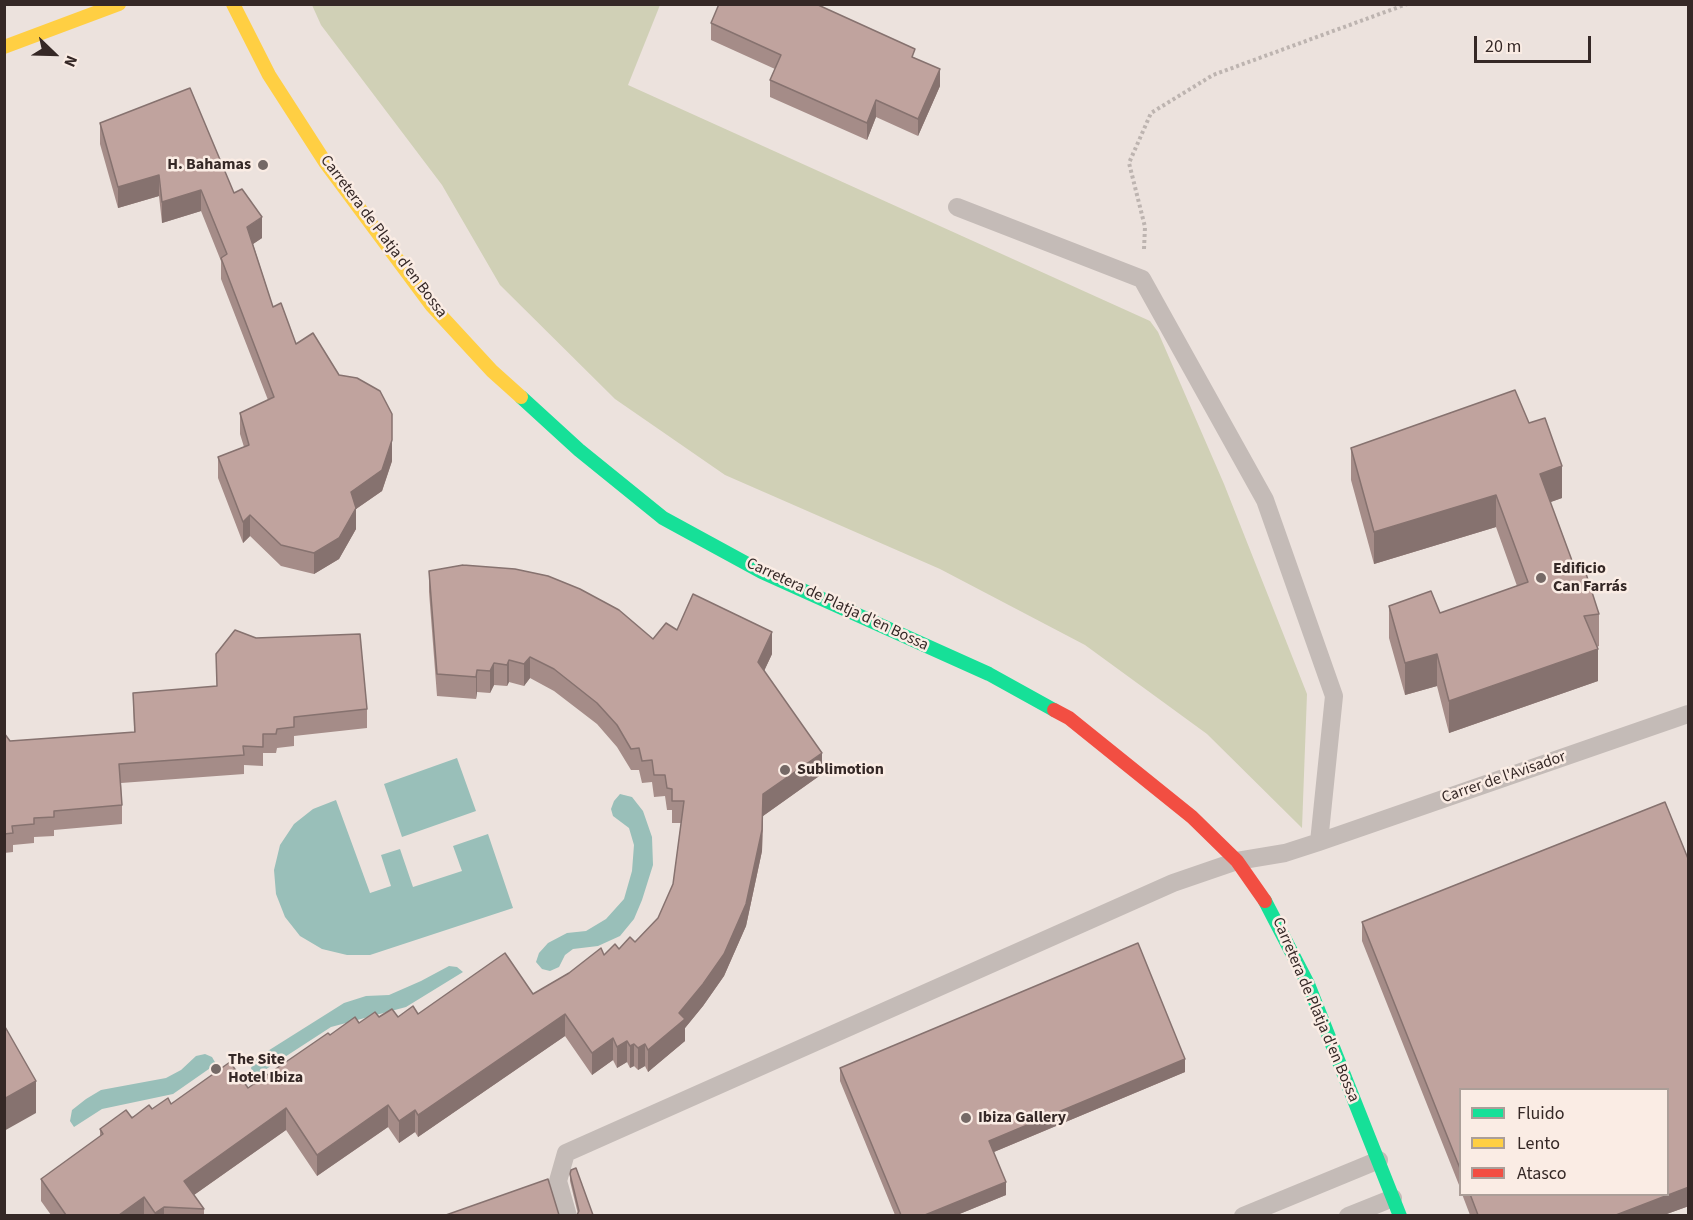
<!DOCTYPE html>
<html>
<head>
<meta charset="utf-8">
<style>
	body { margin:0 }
	#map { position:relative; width:1693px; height:1220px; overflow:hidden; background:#ece2dd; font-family:"Source Sans 3",sans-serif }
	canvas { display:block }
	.frame { position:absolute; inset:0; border:6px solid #352826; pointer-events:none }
	.legend { position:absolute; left:1459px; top:1088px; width:210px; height:108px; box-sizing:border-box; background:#faece4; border:2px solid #ab9e98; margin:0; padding:8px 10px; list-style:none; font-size:18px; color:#352826 }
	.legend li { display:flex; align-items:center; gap:12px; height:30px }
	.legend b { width:30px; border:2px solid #ab9e98 }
	.north { position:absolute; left:24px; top:24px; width:60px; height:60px; -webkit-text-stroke:4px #faece4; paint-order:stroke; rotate:113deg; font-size:16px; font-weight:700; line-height:24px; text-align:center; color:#352826 }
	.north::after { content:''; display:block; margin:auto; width:21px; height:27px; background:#352826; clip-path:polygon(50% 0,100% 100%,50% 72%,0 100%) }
	.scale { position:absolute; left:1474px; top:36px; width:117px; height:27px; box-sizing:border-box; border:3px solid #352826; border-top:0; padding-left:8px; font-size:18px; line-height:21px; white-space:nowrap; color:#352826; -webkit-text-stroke:4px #faece4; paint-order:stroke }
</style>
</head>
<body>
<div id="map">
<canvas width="1693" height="1220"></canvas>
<div class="frame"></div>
<ul class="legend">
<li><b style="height:8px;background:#16e098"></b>Fluido</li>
<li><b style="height:8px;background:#ffcf43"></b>Lento</li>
<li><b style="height:8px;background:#f24e42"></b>Atasco</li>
</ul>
<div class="north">N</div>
<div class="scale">20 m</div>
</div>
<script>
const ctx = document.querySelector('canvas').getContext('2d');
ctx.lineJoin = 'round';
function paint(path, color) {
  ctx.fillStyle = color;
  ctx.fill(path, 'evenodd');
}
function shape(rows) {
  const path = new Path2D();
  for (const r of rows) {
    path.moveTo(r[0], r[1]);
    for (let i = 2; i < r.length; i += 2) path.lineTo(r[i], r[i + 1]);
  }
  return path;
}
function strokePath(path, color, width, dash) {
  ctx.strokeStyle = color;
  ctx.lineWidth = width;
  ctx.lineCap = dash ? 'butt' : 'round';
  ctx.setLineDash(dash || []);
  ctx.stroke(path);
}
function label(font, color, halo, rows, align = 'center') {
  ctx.font = font + ' "Source Sans 3",sans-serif';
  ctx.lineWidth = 5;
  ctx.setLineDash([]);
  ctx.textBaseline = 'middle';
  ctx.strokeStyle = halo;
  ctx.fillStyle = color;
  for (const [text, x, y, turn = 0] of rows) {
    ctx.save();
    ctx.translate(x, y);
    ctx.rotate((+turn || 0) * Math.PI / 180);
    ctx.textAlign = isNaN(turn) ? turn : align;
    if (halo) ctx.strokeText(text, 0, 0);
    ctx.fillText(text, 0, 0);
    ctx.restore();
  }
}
paint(shape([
	[312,5,660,5,628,85,1150,321,1158,332,1224,484,1307,694,1302,828,1207,734,1085,645,940,569,725,475,615,399,500,285,442,185,321,25]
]), '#d0d0b6');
paint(shape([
	[457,758,476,811,402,837,384,784],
	[620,794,632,797,643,811,652,837,653,865,642,900,634,919,620,936,598,946,573,949,565,955,559,967,550,971,542,969,536,962,539,953,548,943,567,933,586,931,606,919,624,899,632,871,634,845,629,828,613,816,611,809,614,801],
	[336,800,370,893,391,886,381,855,400,849,413,887,462,871,453,846,488,834,513,908,370,955,347,955,322,949,300,936,285,917,276,894,274,870,280,845,294,824,313,809],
	[449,966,457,967,463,972,406,1007,331,1027,254,1077,251,1068,255,1059,344,1003,366,996,389,995,421,981],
	[205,1054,212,1057,216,1064,173,1094,102,1109,74,1127,70,1121,72,1110,86,1099,101,1090,166,1078,181,1070,196,1056]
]), '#99bfb9');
strokePath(shape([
	[1144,249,1145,227,1129,163,1151,113,1213,75,1407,4]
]), '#bdb4b0', 4, [3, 3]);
strokePath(shape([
	[957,207,1142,279,1265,500,1334,696,1319,842],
	[568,1216,558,1181,566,1153,1173,883,1237,861,1285,853,1319,842,1688,714],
	[1243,1216,1379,1160],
	[1348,1216,1393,1198]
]), '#c4bbb7', 18);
strokePath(shape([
	[521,397,579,450,663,518,762,572,989,674,1054,710],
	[1265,901,1308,984,1400,1216]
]), '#16e098', 14);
strokePath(shape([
	[233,4,269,75,325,162,432,306,492,371,521,397],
	[4,47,119,4]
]), '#ffcf43', 14);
strokePath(shape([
	[1054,710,1069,718,1192,817,1237,861,1265,901]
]), '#f24e42', 14);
paint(shape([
	[711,23,915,58,940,86,918,136,876,117,867,140,770,97,770,80,775,69,711,40],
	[100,123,234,193,262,238,253,244,273,307,296,344,392,461,382,491,356,509,356,529,339,559,314,574,281,566,250,536,243,543,218,478,218,457,244,447,240,434,240,413,268,400,221,279,221,261,201,211,162,223,159,196,118,208,100,144],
	[1351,448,1562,498,1550,502,1574,566,1599,614,1599,646,1597,647,1598,681,1449,733,1437,686,1405,695,1389,638,1389,606,1440,613,1517,586,1496,527,1374,564,1351,480],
	[429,571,653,639,677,630,772,654,764,671,822,774,763,816,762,851,746,926,724,976,703,1006,685,1028,685,1041,648,1072,645,1066,638,1070,634,1066,630,1068,627,1062,617,1068,613,1060,592,1075,565,1036,418,1137,415,1132,399,1143,388,1127,317,1176,286,1130,194,1195,204,1209,204,1215,51,1215,41,1201,41,1179,100,1137,100,1129,152,1109,171,1104,248,1088,330,1035,359,1023,379,1017,398,1017,533,994,604,955,635,942,658,918,673,884,681,823,672,823,672,810,667,810,665,796,654,797,652,782,642,783,639,770,631,770,617,747,597,724,554,691,530,678,524,686,509,682,507,686,494,685,490,693,477,692,476,699,437,696,429,592],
	[133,693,367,709,367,728,294,736,294,746,277,748,276,753,263,753,263,766,244,765,244,774,121,783,122,805,122,824,54,830,54,836,34,837,34,843,13,845,13,852,4,853,4,733,10,741,134,732],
	[1665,802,1689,861,1689,1206,1664,1215,1470,1215,1462,1194,1668,1194,1668,1089,1461,1089,1461,1190,1362,941,1362,922],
	[840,1068,1185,1072,994,1152,1006,1195,957,1215,895,1215,840,1081],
	[570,1174,593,1215,578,1214,570,1181]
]), '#a58c88');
paint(shape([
	[940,69,940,86,918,136,918,119],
	[876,100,876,117,867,140,867,123],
	[159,175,159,196,118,208,118,187],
	[201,190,201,211,162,223,162,202],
	[262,217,262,238,247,248,247,227],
	[392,414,392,461,382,491,356,509,356,529,339,559,314,574,314,553,351,492],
	[1562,466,1562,498,1540,506,1540,474],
	[1496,495,1496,527,1374,564,1374,532],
	[250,515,250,536,243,543,243,522],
	[772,632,772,654,758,684,758,662],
	[1598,649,1598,681,1449,733,1449,701],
	[1437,654,1437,686,1405,695,1405,663],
	[530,657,530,678,524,686,524,664],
	[509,660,509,682,507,686,507,665],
	[494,663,494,685,490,693,490,671],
	[477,670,477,692,476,699,476,677],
	[822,753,822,774,763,816,762,851,746,926,724,976,703,1006,685,1028,685,1041,648,1072,648,1050,763,794],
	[565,1014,565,1036,418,1137,418,1115],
	[613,1038,613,1060,592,1075,592,1053],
	[627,1041,627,1062,617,1068,617,1047],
	[634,1044,634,1066,630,1068,630,1046],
	[645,1044,645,1066,638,1070,638,1048],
	[1185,1059,1185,1072,989,1154,989,1141],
	[36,1081,36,1113,4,1131,4,1099],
	[388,1105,388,1127,317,1176,317,1155],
	[286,1108,286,1130,184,1202,184,1181],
	[415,1110,415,1132,399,1143,399,1121],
	[1006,1182,1006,1195,957,1215,925,1215],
	[1689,1187,1689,1206,1664,1215,1616,1215],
	[144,1197,144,1215,119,1215],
	[164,1207,164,1215,155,1215,155,1213]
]), '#86726f');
const building = shape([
	[719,4,816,4,915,49,912,57,940,69,918,119,876,100,867,123,770,80,781,55,711,23,719,4],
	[190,88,234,193,242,189,262,217,247,227,273,307,281,303,296,344,313,333,339,375,357,378,380,391,392,414,392,440,382,470,351,492,356,508,339,538,314,553,281,545,250,515,243,522,218,457,249,445,240,413,274,397,221,258,227,254,201,190,162,202,159,175,118,187,100,123,190,88],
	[1515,390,1529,423,1545,418,1562,466,1540,474,1574,566,1582,561,1599,614,1584,616,1598,649,1449,701,1437,654,1405,663,1389,606,1431,591,1440,613,1528,582,1496,495,1374,532,1351,448,1515,390],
	[463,565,515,569,548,576,580,589,619,610,653,639,666,623,677,630,693,594,772,632,758,662,822,753,763,794,762,830,746,904,724,954,703,984,679,1013,685,1019,648,1050,645,1044,638,1048,634,1044,630,1046,627,1041,617,1047,613,1038,592,1053,565,1014,418,1115,415,1110,399,1121,388,1105,317,1155,286,1108,184,1181,204,1209,164,1207,155,1213,144,1197,119,1215,66,1215,41,1179,103,1134,100,1129,126,1110,132,1118,149,1105,152,1109,168,1098,171,1104,230,1062,248,1088,328,1033,330,1035,355,1017,359,1023,375,1012,379,1017,392,1009,398,1017,413,1006,418,1014,505,953,533,994,569,973,601,948,604,955,615,944,619,949,630,937,635,942,658,918,673,884,684,801,672,801,672,789,667,788,665,775,654,775,652,760,642,761,639,748,631,749,617,725,597,703,554,669,530,657,524,664,509,660,507,665,494,663,490,671,477,670,476,677,437,674,429,571,463,565],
	[235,630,256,638,360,634,367,709,294,717,294,727,277,729,276,734,263,734,263,747,243,746,244,755,119,764,122,805,54,811,54,817,34,818,34,824,12,826,13,833,4,834,4,733,10,741,135,732,133,693,217,686,216,654,235,630],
	[1665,802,1689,861,1689,1187,1616,1215,1478,1215,1470,1194,1668,1194,1668,1089,1461,1089,1461,1171,1362,922,1665,802],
	[1138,943,1185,1059,989,1141,1006,1182,925,1215,901,1215,840,1068,1138,943],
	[4,1025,36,1081,4,1099,4,1025],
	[576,1168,593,1215,577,1215,579,1211,570,1174,571,1170,576,1168],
	[548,1179,559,1215,446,1215,548,1179]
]);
paint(building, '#c0a39e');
strokePath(building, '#86726f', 1.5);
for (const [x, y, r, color] of [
	[263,165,6,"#756966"],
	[1541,578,6,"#756966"],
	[785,770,6,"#756966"],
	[216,1069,6,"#756966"],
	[966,1118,6,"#756966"]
]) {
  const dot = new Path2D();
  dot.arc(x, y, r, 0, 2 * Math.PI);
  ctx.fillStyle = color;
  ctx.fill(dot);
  strokePath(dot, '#faece4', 2);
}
label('bold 16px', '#352826', '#faece4', [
	["H. Bahamas",251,165,"right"],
	["Edificio",1553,569],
	["Can Farrás",1553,587],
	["Sublimotion",797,770],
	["The Site",228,1060],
	["Hotel Ibiza",228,1078],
	["Ibiza Gallery",978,1118]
], 'left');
label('16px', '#352826', '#faece4', [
	["Carretera de Platja d'en Bossa",383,237,53],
	["Carretera de Platja d'en Bossa",837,605,25],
	["Carrer de l'Avisador",1504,778,-19],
	["Carretera de Platja d'en Bossa",1315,1010,67]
]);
</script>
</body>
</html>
